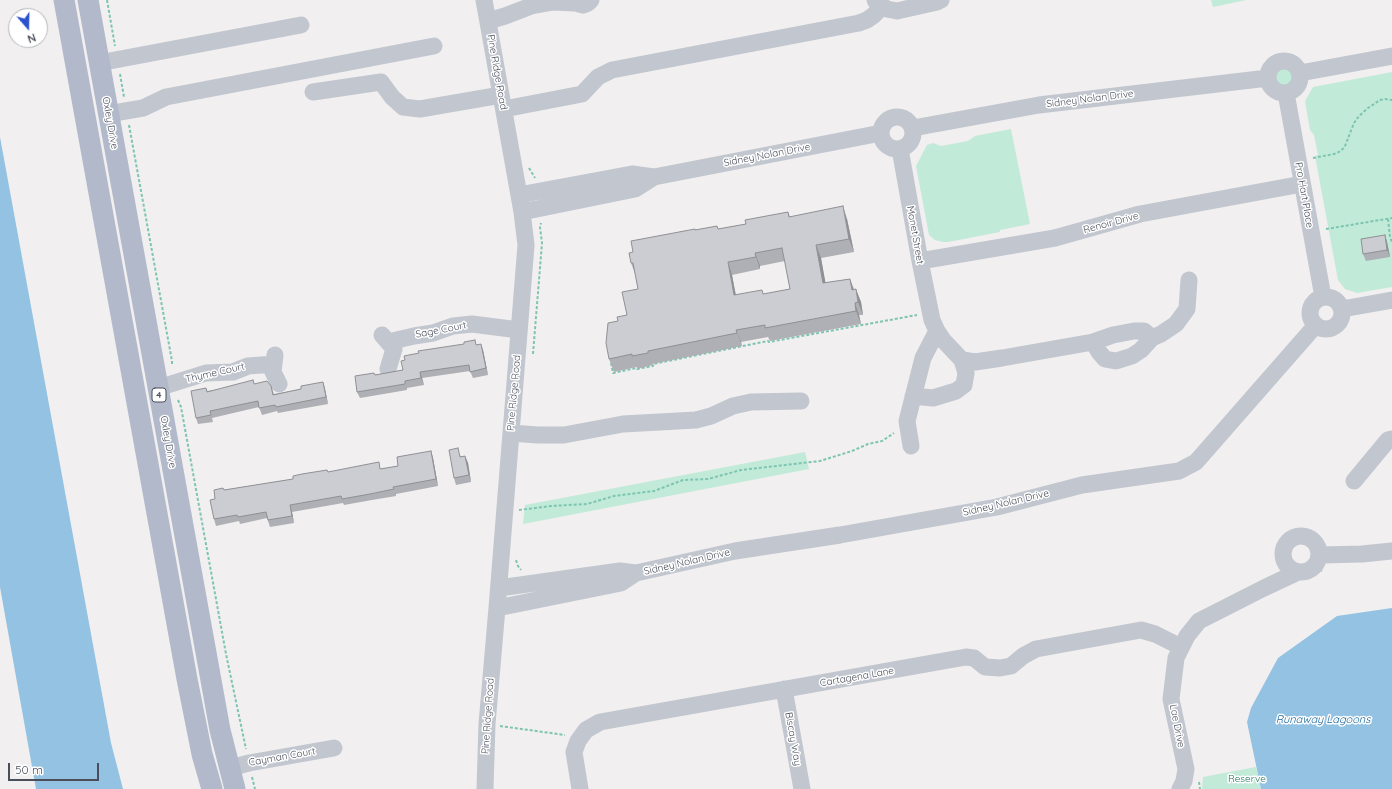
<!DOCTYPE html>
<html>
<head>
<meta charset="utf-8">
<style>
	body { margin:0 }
	#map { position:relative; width:1392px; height:789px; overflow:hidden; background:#f1efef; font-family:Quicksand,sans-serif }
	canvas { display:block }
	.north { position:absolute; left:8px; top:8px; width:40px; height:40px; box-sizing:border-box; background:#fff; border:1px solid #b6b8bd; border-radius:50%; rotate:160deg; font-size:11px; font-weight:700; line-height:16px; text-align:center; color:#494e5a }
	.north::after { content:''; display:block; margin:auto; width:14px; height:18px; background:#2b52cf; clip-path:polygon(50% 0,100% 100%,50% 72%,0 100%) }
	.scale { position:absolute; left:8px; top:763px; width:91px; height:18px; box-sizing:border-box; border:2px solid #494e5a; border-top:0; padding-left:5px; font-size:12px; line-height:14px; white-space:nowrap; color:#494e5a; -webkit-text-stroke:3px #fff; paint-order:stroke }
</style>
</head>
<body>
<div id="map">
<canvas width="1392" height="789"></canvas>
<div class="north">N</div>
<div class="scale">50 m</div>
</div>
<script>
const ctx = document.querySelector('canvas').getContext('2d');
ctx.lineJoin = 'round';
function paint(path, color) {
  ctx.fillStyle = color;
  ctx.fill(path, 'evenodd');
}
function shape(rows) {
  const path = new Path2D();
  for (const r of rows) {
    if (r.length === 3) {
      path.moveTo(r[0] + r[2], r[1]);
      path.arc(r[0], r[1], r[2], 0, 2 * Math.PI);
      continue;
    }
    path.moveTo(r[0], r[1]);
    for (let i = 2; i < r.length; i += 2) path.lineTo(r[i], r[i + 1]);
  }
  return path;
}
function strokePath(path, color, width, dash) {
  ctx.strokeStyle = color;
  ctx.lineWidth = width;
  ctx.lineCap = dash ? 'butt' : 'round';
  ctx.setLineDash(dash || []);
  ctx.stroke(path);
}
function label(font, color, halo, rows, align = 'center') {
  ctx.font = font + ' Quicksand,sans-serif';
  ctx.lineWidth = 3;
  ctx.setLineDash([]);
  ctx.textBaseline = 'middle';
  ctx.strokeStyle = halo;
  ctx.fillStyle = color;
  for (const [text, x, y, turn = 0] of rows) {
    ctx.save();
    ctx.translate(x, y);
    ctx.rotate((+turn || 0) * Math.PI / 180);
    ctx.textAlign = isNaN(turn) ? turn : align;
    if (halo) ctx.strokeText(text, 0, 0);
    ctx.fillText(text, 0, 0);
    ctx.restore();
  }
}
paint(shape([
	[1211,0,1246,0,1213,7],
	[1284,77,11],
	[1392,72,1392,287,1357,293,1345,289,1338,280,1315,156,1318,155,1314,135,1310,130,1305,101,1313,87],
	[1011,129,1030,224,1000,230,1000,232,948,242,943,242,935,240,929,235,916,166,927,145,933,143,941,146,968,141,975,136],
	[805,452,809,469,523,524,525,505],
	[1256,767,1261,789,1202,789,1203,777]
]), '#c1ead9');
paint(shape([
	[0,137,111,743,123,789,36,789,0,587],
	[1392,608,1392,789,1261,789,1247,722,1251,708,1278,658,1337,616]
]), '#93c2e3');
strokePath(shape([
	[107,0,115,46],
	[120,74,124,97],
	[129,125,172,361,172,364],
	[1313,158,1334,154,1341,151,1345,146,1354,123,1359,116,1368,108,1380,100,1385,99,1392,100],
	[529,168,535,178],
	[1388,219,1390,237,1392,242],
	[1326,229,1392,218],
	[533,354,542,243,540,227,541,223],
	[611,363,613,373,636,368,637,369,653,366,653,364,768,341,769,342,917,315],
	[178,400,181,407,226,654,246,749],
	[519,510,551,506,587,504,614,496,654,491,683,480,708,479,741,470,820,461,852,451,868,444,882,441,894,433],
	[516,560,518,566,521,570],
	[1312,576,1322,570],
	[500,726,565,735],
	[252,777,255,789],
	[1199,782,1200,789]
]), '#7dc5b0', 2, [3, 2]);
strokePath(shape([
	[484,0,522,212,526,245,497,608,487,724,485,789],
	[573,0,579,4,583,5,588,3,591,0],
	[875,0,877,3,887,9,897,11,937,2,941,0],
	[488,21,505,16,531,6,553,2,575,3],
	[1284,77,16],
	[99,63,301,25],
	[1300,73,1392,56],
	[313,92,381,82,392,97,403,107,420,109,501,95],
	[1286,93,1323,297],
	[504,109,582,94,598,77,612,70,859,23,867,20,874,15,882,6],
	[108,114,143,108,166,97,434,46],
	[897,133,16],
	[913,128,1039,105,1268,78],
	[900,149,920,261,932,320,937,331,943,340,962,360,975,362,1002,358,1093,342,1113,335,1134,331,1144,331,1152,338,1161,334,1176,324,1187,309,1189,280],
	[519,195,632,174,654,177,881,133],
	[522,212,635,189,654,177],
	[920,261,1055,238,1140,214,1302,184],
	[1326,313,16],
	[1342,309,1392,300],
	[382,335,394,349,388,369],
	[388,342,414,336,433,333,453,326,472,324,519,330],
	[1093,342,1099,352,1105,359,1116,361,1132,356,1141,350,1152,338],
	[275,355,273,372,279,384],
	[158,388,206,373,233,372,248,366,274,364],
	[913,396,933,398,956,391,964,385,966,373,962,360],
	[511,433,538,435,564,435,623,424,696,420,711,416,733,406,751,402,801,401],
	[911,446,907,421,923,358,937,331],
	[1354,481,1388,440,1392,439],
	[1301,554,18],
	[1320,555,1362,554,1392,551],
	[499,588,620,571,636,573],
	[497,608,621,583,636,573,735,551,840,535,997,507,1082,485,1179,471,1196,462,1316,325],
	[784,689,802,789],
	[230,768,249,763,334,748],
	[580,789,574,752,578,741,586,730,600,722,966,657,974,658,985,667,1000,668,1011,666,1023,656,1036,649,1141,630,1155,634,1181,647],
	[1180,789,1184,781,1186,769,1171,699,1176,658,1187,636,1199,621,1264,588,1298,572]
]), '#c1c6cf', 17);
strokePath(shape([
	[64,0,187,679,202,754,212,789],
	[88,0,220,730,235,789]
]), '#b1b9cb', 21);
paint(shape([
	[788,212,790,217,847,219,854,252,821,258,825,283,850,279,854,289,861,302,863,315,859,315,861,324,770,341,768,337,741,342,742,346,652,364,653,365,637,369,637,367,614,372,609,359,618,321,627,315,638,289,636,276,631,263,633,252,696,230,717,226,718,229,746,224],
	[785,261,790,289,764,294,736,295,732,275,760,269,760,266],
	[1385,235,1387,242,1390,257,1366,261,1363,254],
	[477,345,483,350,488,375,473,378,470,371,422,378,424,385,407,388,407,390,360,398,357,392,374,373,375,375,403,370],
	[323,382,325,389,328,404,278,413,277,411,262,415,259,407,212,418,213,422,198,424,196,418,206,388,207,391,254,384,271,386,274,394,301,389],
	[431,451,433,458,438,486,396,494,396,496,372,500,344,505,343,503,292,512,294,523,270,527,267,518,240,524,239,521,216,526,214,519,215,499,224,490,293,479,327,470,328,472,381,469,398,466],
	[461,455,461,457,465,456,468,463,471,482,456,485,454,478]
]), '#afb0b5');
paint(shape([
	[843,206,847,219,854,252,849,239],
	[1385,235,1387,242,1390,257,1387,250],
	[816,245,821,258,828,296,823,283],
	[755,253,760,266,760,269,756,257],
	[728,262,732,275,738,308,734,295],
	[850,279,854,291,852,290],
	[856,289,861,302,863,315,858,302],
	[855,303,859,315,861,324,856,311],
	[736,330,741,342,742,346,737,333],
	[481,344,483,350,488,375,486,368],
	[420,372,422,378,424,385,421,378],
	[323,382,325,389,328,404,326,397],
	[431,451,433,458,438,486,436,479],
	[465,456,468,463,471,482,469,475],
	[290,505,292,512,294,523,292,516]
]), '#8f9094');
const building = shape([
	[843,206,849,239,816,245,823,283,850,279,852,290,856,289,858,302,855,303,856,311,765,328,765,325,736,330,737,333,648,351,648,353,632,356,632,354,609,359,606,343,608,323,618,321,617,317,627,315,622,292,638,289,633,263,631,263,629,253,633,252,631,241,695,229,695,230,717,226,718,229,746,224,745,220,788,212,789,217,843,206],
	[782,248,790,289,763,294,762,290,734,295,728,262,756,257,755,253,782,248],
	[1385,235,1387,250,1363,254,1361,239,1385,235],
	[475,340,476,345,481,344,486,368,470,372,469,365,420,372,421,378,405,381,405,384,357,392,355,376,374,373,375,375,403,370,401,361,405,360,404,356,419,353,418,351,464,344,464,342,475,340],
	[253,380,254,384,267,381,271,386,273,395,301,389,301,386,323,382,326,397,276,407,275,405,259,408,258,401,210,411,211,415,196,418,191,391,206,388,207,392,253,380],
	[458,448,460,457,465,456,469,475,454,478,449,450,458,448],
	[431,451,436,479,393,487,394,489,370,494,342,499,341,496,290,505,292,516,268,520,266,512,238,517,237,515,214,519,210,500,215,499,214,490,223,488,224,490,293,479,293,476,302,474,327,470,328,472,379,462,380,469,398,466,397,457,431,451]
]);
paint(building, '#cccdd3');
strokePath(building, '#8f9094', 1);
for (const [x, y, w] of [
	[159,395,14]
]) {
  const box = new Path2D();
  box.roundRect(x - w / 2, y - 7, w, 14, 3);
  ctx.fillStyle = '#fff';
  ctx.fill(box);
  strokePath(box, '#494e5a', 1);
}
label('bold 9px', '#494e5a', null, [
	["4",159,395]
]);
label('10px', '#494e5a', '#fff', [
	["Pine Ridge Road",497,72,80],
	["Sidney Nolan Drive",1090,99,-7],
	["Oxley Drive",110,123,80],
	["Sidney Nolan Drive",767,155,-11],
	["Pro Hart Place",1304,195,80],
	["Renoir Drive",1111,223,-15],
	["Monet Street",915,235,80],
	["Sage Court",441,330,-11],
	["Thyme Court",215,373,-13],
	["Pine Ridge Road",514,393,-85],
	["Oxley Drive",168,442,80],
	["Sidney Nolan Drive",1006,503,-13],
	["Sidney Nolan Drive",687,562,-13],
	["Cartagena Lane",857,677,-10],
	["Pine Ridge Road",488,716,-86],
	["Lae Drive",1177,726,79],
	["Biscay Way",793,739,80],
	["Cayman Court",282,757,-10]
]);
label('10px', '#20745b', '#fff', [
	["Reserve",1247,779]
]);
label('italic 11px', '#1b679b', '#fff', [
	["Runaway Lagoons",1323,720]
]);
</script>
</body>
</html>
